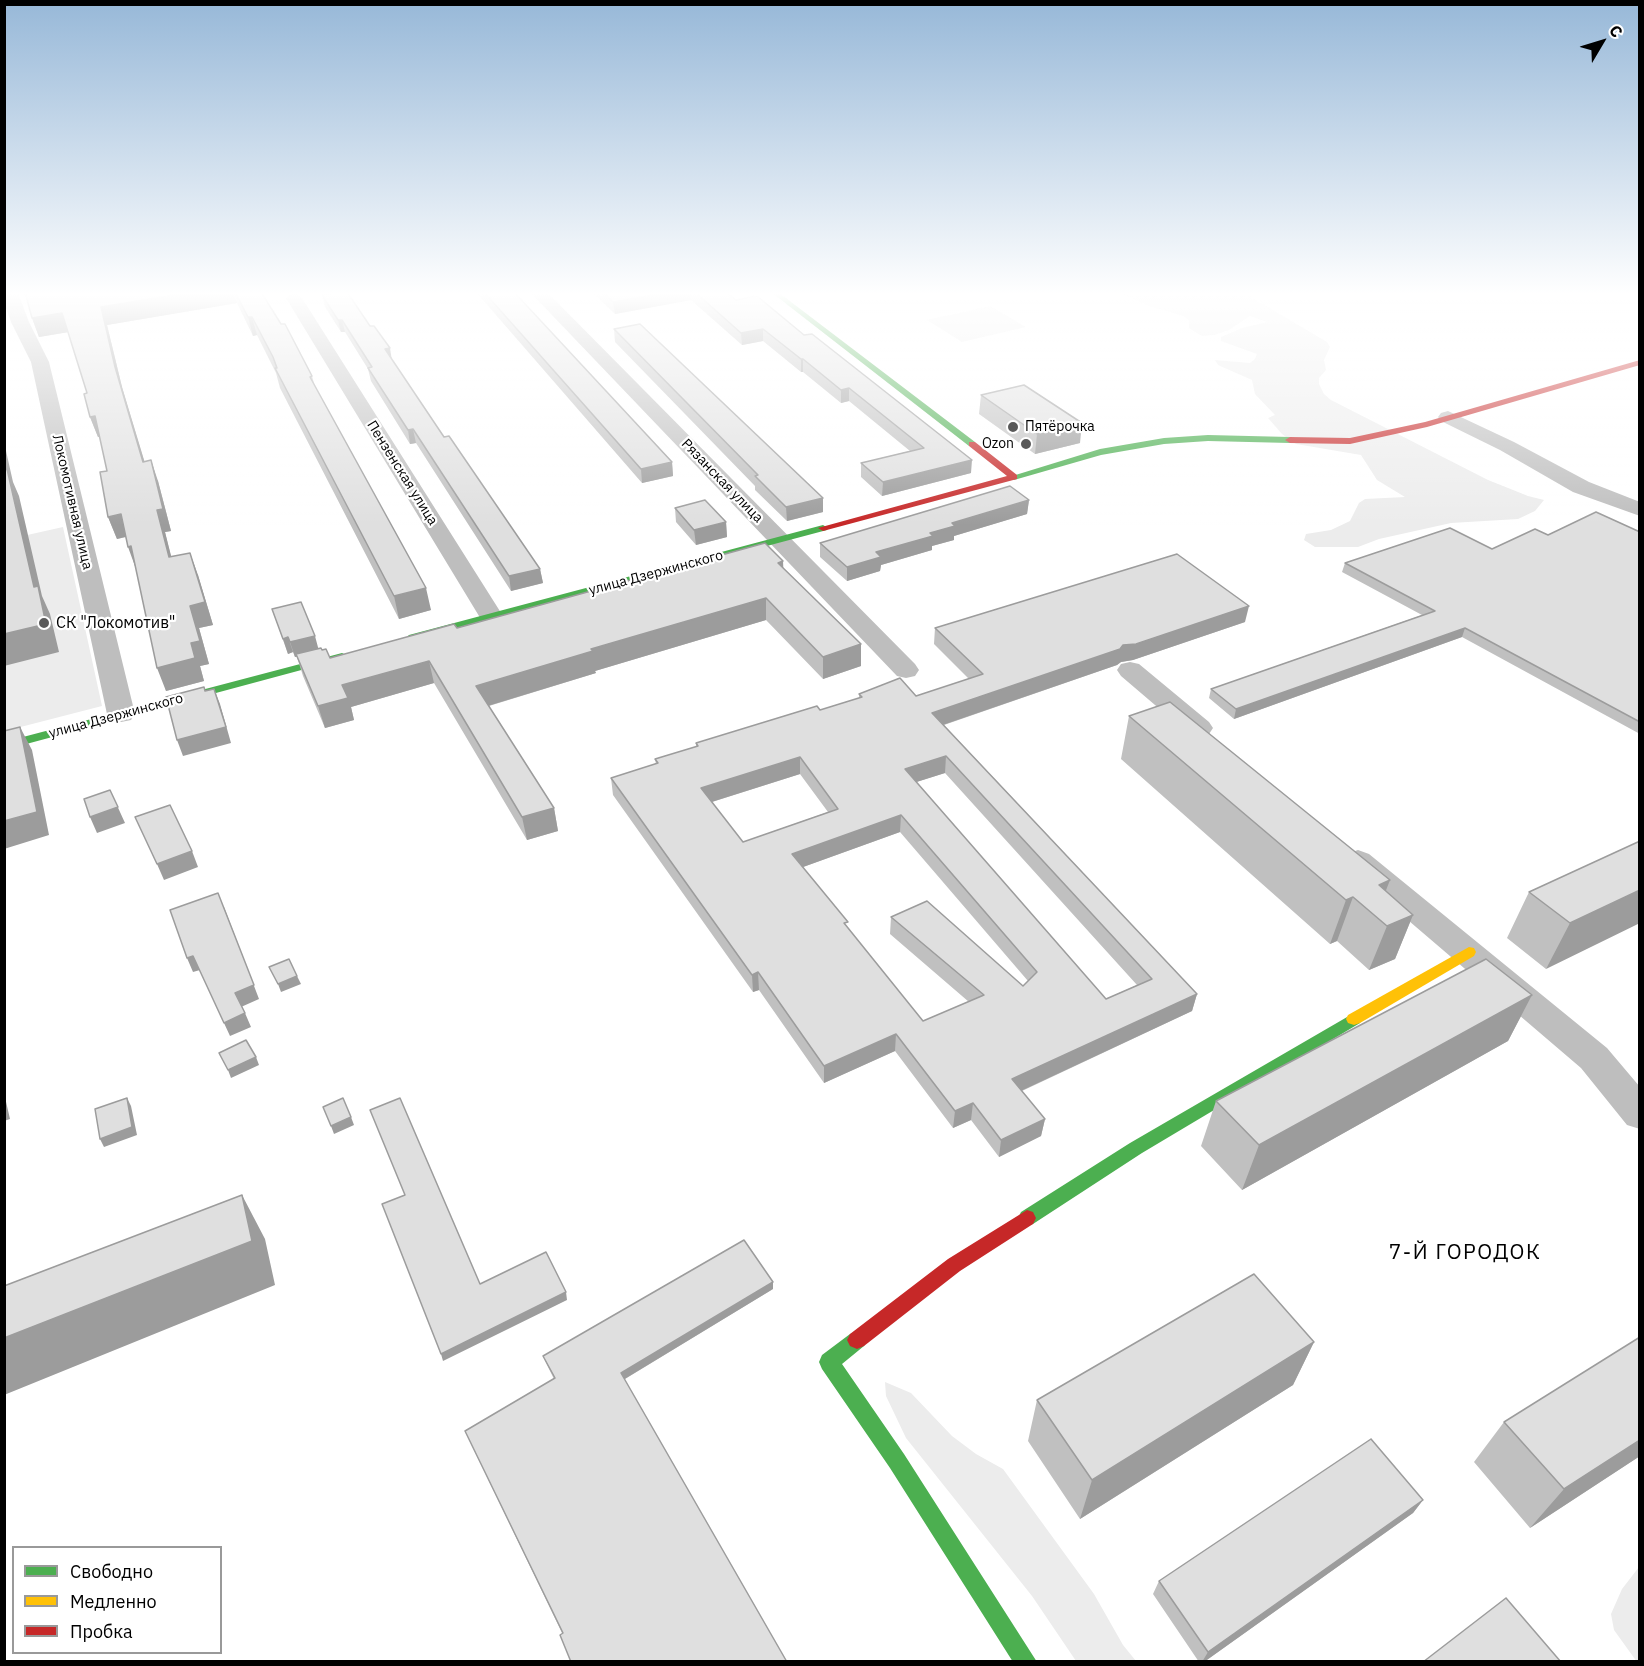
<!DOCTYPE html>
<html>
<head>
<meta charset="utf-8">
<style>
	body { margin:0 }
	#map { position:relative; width:1644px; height:1666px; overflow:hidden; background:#fff; font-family:"IBM Plex Sans",sans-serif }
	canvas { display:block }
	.frame { position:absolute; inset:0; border:6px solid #000; pointer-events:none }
	.legend { position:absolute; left:12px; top:1546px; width:210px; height:108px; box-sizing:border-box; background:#fff; border:2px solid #999; margin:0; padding:8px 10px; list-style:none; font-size:18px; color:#000 }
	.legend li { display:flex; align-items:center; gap:12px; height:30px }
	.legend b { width:30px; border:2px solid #999 }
	.north { position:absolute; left:1572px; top:12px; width:60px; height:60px; -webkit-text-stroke:4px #fff; paint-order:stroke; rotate:52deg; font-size:16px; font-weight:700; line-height:24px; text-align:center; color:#000 }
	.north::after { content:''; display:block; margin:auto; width:21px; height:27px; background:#000; clip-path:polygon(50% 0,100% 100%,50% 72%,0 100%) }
</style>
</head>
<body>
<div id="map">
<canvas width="1644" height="1666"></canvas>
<div class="frame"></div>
<ul class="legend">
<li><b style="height:8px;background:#4caf50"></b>Свободно</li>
<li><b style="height:8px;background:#ffc107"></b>Медленно</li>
<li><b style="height:8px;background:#c62828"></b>Пробка</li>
</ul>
<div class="north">С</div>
</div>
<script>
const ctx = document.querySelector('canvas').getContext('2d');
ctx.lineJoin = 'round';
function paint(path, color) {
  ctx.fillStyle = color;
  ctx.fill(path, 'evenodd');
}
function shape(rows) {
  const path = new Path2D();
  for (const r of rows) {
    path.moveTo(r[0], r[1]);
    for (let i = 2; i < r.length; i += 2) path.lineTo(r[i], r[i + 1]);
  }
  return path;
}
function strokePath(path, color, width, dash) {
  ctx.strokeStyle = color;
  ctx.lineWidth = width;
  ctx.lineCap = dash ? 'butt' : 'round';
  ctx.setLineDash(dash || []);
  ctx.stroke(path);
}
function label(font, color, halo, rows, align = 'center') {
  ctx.font = font + ' "IBM Plex Sans",sans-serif';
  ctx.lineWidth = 4.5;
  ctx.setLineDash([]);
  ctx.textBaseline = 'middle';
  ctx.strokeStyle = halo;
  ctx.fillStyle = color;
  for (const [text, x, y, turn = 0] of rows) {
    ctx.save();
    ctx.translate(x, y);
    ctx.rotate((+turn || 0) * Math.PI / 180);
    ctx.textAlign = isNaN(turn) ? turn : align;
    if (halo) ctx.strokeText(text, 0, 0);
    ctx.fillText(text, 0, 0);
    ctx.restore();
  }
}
paint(shape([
	[1120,292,1239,292,1249,296,1327,342,1330,347,1324,360,1326,370,1319,378,1319,384,1324,394,1331,400,1488,480,1528,496,1544,500,1535,511,1518,519,1451,523,1379,539,1358,547,1315,547,1304,540,1306,534,1331,530,1350,521,1359,503,1365,499,1405,497,1377,480,1361,455,1296,444,1282,434,1268,418,1275,415,1255,394,1252,380,1218,365,1215,360,1250,363,1255,359,1257,354,1221,341,1221,337,1242,328,1267,322,1250,316,1229,330,1214,335,1202,336,1189,328,1189,320,1183,316,1146,305],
	[990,306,1026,327,962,342,927,320],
	[63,527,102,706,5,731,5,540],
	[885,1382,911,1393,952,1436,976,1454,1003,1469,1094,1594,1123,1645,1136,1661,1076,1661,1032,1596,906,1438,886,1396],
	[1639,1567,1640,1661,1637,1662,1614,1630,1611,1614,1622,1589]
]), '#ececec');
paint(shape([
	[4,292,18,293,29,322,49,362,135,714,131,720,121,722,111,720,107,714,31,362,11,322,4,302,4,292],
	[530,292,547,292,915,664,919,670,915,676,906,678,897,676,530,292],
	[294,293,302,298,503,616,500,621,491,623,482,621,479,616,286,298,294,293],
	[1448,411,1514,442,1589,482,1640,502,1640,516,1573,492,1500,450,1441,421,1438,417,1441,413,1448,411],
	[1130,662,1139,664,1209,722,1213,728,1209,734,1199,736,1189,734,1121,676,1117,670,1121,664,1130,662],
	[1358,850,1369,854,1607,1048,1640,1087,1640,1129,1627,1125,1581,1068,1347,868,1343,861,1347,854,1358,850]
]), '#bebebe');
paint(shape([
	[771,292,778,292,975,442,975,446,969,446,771,292],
	[1208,435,1290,437,1295,440,1290,443,1208,441,1164,444,1101,455,1014,480,1009,477,1100,449,1164,438,1208,435],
	[823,525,828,528,827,530,417,639,413,640,407,637,409,635,823,525],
	[342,653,348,656,346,658,4,750,4,742,342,653],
	[1354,1013,1360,1015,1362,1019,1360,1023,1142,1153,1033,1224,1027,1226,1021,1224,1018,1218,1021,1212,1130,1143,1354,1013],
	[857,1331,864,1334,867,1340,864,1346,842,1364,904,1454,1037,1662,1013,1662,890,1468,822,1369,819,1362,822,1355,850,1334,857,1331]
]), '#4caf50');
paint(shape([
	[1469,947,1474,948,1476,952,1474,956,1360,1023,1354,1025,1348,1023,1346,1019,1348,1015,1469,947]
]), '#ffc107');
paint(shape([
	[1640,360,1640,365,1427,427,1350,444,1290,443,1285,440,1290,437,1350,438,1425,422,1640,360],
	[969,442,975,442,1017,475,1017,479,823,531,818,528,1007,476,969,446,969,442],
	[1027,1210,1033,1212,1036,1218,1033,1224,960,1271,864,1346,857,1349,850,1346,847,1340,850,1334,948,1259,1027,1210]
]), '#c62828');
paint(shape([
	[25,292,261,292,312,376,315,387,431,610,399,619,280,388,276,373,257,335,253,336,237,303,107,325,122,387,144,461,158,481,171,531,165,532,171,557,198,575,213,625,199,628,209,664,200,666,204,681,166,691,135,565,126,537,117,539,108,517,107,471,100,437,98,437,90,417,87,393,68,332,39,337,32,318],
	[476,292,514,292,672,462,673,476,642,483],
	[592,292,725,292,971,473,882,496,861,477,861,463,910,451,849,401,841,403,803,372,801,372,763,341,742,345,691,300,615,314],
	[322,295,392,359,444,437,540,569,543,583,511,591,416,443,410,444,371,381,368,369,345,332,341,332,325,307],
	[614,329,823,512,787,521,755,490,755,486,615,342],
	[981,395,1080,443,1035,454,979,414],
	[1029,500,1027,514,954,536,954,540,932,546,932,550,881,565,880,571,847,581,820,557,820,543],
	[675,508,726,522,727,537,696,545,676,522],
	[1640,532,1640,734,1462,637,1234,719,1209,698,1211,689,1422,615,1342,572,1345,563,1492,549,1548,535],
	[783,569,861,644,861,666,823,679,766,620,595,671,596,673,489,706,554,808,558,831,527,840,434,683,351,707,354,720,325,728,303,676,297,657,295,657,293,652,288,654,272,609,330,658,457,628],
	[1245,622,1133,660,1121,662,1117,665,944,725,1197,994,1192,1011,1022,1091,1045,1119,1041,1136,999,1157,971,1120,953,1128,895,1051,824,1083,759,990,753,992,613,795,611,778,656,764,655,759,696,747,696,743,820,710,859,698,859,694,916,696,969,679,934,644,935,628],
	[945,773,1137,985,1106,999,916,782],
	[800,774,828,812,743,842,712,802],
	[900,832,1028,981,1023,986,891,917,890,934,969,1002,923,1021,848,928,803,867],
	[1129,716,1390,880,1386,891,1413,915,1395,959,1369,970,1337,941,1330,944,1121,759],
	[1640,841,1546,969,1507,938,1529,892],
	[1532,995,1508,1041,1242,1190,1201,1146,1216,1101],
	[773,1289,625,1379,562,1633,465,1431,554,1379,546,1363,543,1356],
	[1314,1342,1293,1385,1080,1519,1028,1441,1037,1400],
	[1504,1422,1640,1456,1530,1528,1474,1462],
	[1423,1500,1413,1513,1204,1662,1199,1662,1153,1594,1159,1581]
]), '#c0c0c0');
paint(shape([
	[192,292,233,292,237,303,107,325,122,387,151,483,143,462,115,367,101,307],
	[670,292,691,292,691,300,615,314,613,302],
	[62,313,69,332,39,337,32,318],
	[248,317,252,317,257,335,253,336],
	[338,320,342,320,345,332,341,332],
	[763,329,763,341,742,345,741,333],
	[390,348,392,361,385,349],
	[801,359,803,359,803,372,801,372],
	[849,388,849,401,841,403,841,390],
	[95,416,103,436,98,437,90,417],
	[1082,423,1080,443,1035,454,1037,434],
	[413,429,416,443,410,444,408,430],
	[4,442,13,482,19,496,42,596,50,614,59,652,4,666,4,634,34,587,4,464],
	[151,460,158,481,171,531,165,532,177,579,169,557,157,510],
	[972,460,971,473,882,496,883,482],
	[672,462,673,476,642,483,641,469],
	[823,498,823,512,787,521,786,507],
	[1029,500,1027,514,954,536,954,540,932,546,932,550,881,565,880,571,847,581,847,567,876,552,930,533,952,523],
	[121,514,129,536,117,539,108,517],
	[726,522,727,537,696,545,694,530],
	[131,546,136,569,128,547],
	[190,553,198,575,213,625,199,628,209,664,200,666,204,681,166,691,157,668,191,643],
	[783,561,784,583,778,563],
	[540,569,543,583,511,591,509,576],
	[426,588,431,610,399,619,394,596],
	[766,598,766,620,595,671,596,673,481,708,476,686,591,649],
	[1249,606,1245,622,1133,660,1121,662,1117,665,931,729,932,713,1123,645],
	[1465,628,1462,637,1234,719,1236,709],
	[315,636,319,651,295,657,290,642],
	[288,637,293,652,288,654,283,639],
	[861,644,861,666,823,679,823,657],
	[429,661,434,683,351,707,354,720,325,728,318,706,342,685],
	[214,689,220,704,231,743,183,756,177,740],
	[20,727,32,750,49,835,4,849,4,821],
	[946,756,945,773,904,786,905,769],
	[800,757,800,774,702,805,701,788],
	[110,790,125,823,97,833,90,817],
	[554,808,558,831,527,840,522,817],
	[901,815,900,832,792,871,792,854],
	[192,851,198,867,164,880,157,864],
	[1390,880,1376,916,1379,885],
	[1640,890,1640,923,1546,969,1570,923],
	[1353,897,1337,941,1330,944,1346,900],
	[224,907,259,999,241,1007,235,993],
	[1413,915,1395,959,1369,970,1387,926],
	[193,956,200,970,193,972,187,958],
	[758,972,759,990,753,992,752,975],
	[297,976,301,984,281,992,278,984],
	[1197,994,1192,1011,1010,1096,1012,1079],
	[1532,995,1508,1041,1242,1190,1259,1145],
	[245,1013,251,1027,230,1036,224,1023],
	[896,1034,895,1051,824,1083,824,1066],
	[256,1057,259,1065,231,1078,228,1070],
	[4,1093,10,1119,4,1121],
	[127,1098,131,1106,137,1135,104,1147,100,1139],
	[973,1103,971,1120,953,1128,955,1111],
	[351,1117,354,1125,334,1134,331,1126],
	[1045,1119,1041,1136,999,1157,1001,1140],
	[242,1195,265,1239,275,1285,4,1395,4,1338],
	[773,1282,773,1289,623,1380,621,1373],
	[566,1292,567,1300,443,1361,441,1354],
	[1314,1342,1293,1385,1080,1519,1092,1480],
	[1640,1440,1640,1456,1530,1528,1564,1489],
	[1423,1500,1413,1513,1204,1662,1202,1662,1208,1652]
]), '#9c9c9c');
const building = shape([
	[25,292,192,292,101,307,115,367,143,462,151,460,163,509,157,510,169,557,190,553,205,602,190,606,200,641,191,643,195,658,157,668,131,546,128,547,121,514,108,517,100,472,107,471,95,416,90,417,84,394,87,393,62,313,32,318,25,292],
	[235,292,261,292,281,324,285,324,312,376,310,377,426,588,394,596,275,368,277,368,273,357,252,317,248,317,235,292],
	[341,292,347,292,370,326,374,326,390,348,385,349,444,437,449,436,540,569,509,576,413,429,408,430,368,368,372,367,342,320,338,320,322,295,341,292],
	[484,292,514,292,672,462,641,469,484,292],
	[603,292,670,292,613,302,603,292],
	[695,292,725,292,736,300,757,296,804,335,812,334,972,460,883,482,861,463,924,448,849,388,841,390,803,359,801,359,763,329,741,333,695,292],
	[640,324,823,498,786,507,755,476,758,475,614,329,640,324],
	[1024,385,1082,423,1037,434,981,395,1024,385],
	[7,469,34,587,38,586,46,624,4,634,4,470,7,469],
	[1010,486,1029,500,952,523,955,526,930,533,933,536,876,552,881,557,847,567,820,543,1010,486],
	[705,500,726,522,694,530,675,508,705,500],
	[1596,512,1640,532,1640,722,1465,628,1236,709,1211,689,1435,611,1345,563,1450,528,1492,549,1535,529,1548,535,1596,512],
	[765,543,783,561,778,563,861,644,823,657,766,598,591,649,593,651,476,686,554,808,522,817,429,661,342,685,348,698,318,706,296,654,321,648,322,650,326,649,330,658,454,624,457,628,765,543],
	[1177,554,1249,606,1136,644,1123,645,1120,649,932,713,1197,994,1012,1079,1045,1119,1001,1140,973,1103,955,1111,896,1034,824,1066,758,972,752,975,611,778,658,763,655,759,698,746,696,743,817,706,820,710,862,697,859,694,900,678,916,696,983,674,935,628,1177,554],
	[946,756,1152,979,1106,999,905,769,946,756],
	[800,757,838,809,743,842,701,788,800,757],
	[901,815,1037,972,1023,986,927,901,891,917,984,995,923,1021,844,923,848,922,792,854,901,815],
	[301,602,315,636,290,642,288,637,283,639,272,609,301,602],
	[204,687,205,691,214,689,226,727,177,740,166,697,204,687],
	[1170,702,1390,880,1379,885,1413,915,1387,926,1353,897,1346,900,1129,716,1170,702],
	[20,727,37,812,4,821,4,731,20,727],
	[110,790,118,807,90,817,84,799,110,790],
	[170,805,192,851,157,864,135,817,170,805],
	[1640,841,1640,890,1570,923,1529,892,1640,841],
	[218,893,254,985,235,993,245,1013,224,1023,193,956,187,958,170,910,218,893],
	[289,959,297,976,278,984,269,967,289,959],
	[1486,959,1532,995,1259,1145,1216,1101,1486,959],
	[246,1040,256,1057,228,1070,219,1053,246,1040],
	[127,1098,132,1127,100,1139,95,1109,127,1098],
	[343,1098,351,1117,331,1126,323,1107,343,1098],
	[400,1098,480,1284,546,1252,566,1292,441,1354,382,1204,405,1195,370,1110,400,1098],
	[242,1195,252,1241,4,1338,4,1286,242,1195],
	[744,1240,773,1282,621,1373,787,1662,571,1662,560,1635,563,1633,465,1431,555,1378,543,1356,744,1240],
	[1254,1274,1314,1342,1092,1480,1037,1400,1254,1274],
	[1640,1337,1640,1440,1564,1489,1504,1422,1640,1337],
	[1371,1439,1423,1500,1208,1652,1159,1581,1371,1439],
	[1506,1598,1561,1662,1423,1662,1506,1598]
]);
paint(building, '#dfdfdf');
strokePath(building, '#9c9c9c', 1.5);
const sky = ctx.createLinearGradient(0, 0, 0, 525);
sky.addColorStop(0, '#97b8d8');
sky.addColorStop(0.56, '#fff');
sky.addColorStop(1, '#ffffff00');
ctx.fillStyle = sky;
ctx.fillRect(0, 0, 1644, 525);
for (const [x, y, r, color] of [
	[1013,427,6,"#595959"],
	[1026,444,6,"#595959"],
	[44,623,6,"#595959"]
]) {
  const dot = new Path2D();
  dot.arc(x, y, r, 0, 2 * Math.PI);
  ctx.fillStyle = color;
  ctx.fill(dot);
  strokePath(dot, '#fff', 2);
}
label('14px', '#000', '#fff', [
	["Пятёрочка",1025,427],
	["Ozon",1014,444,"right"]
], 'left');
label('14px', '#000', '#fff', [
	["Пензенская улица",402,473,58],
	["Рязанская улица",722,481,46],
	["Локомотивная улица",72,502,77],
	["улица Дзержинского",656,573,-15],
	["улица Дзержинского",116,716,-15]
]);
label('16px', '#000', '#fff', [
	["СК \"Локомотив\"",56,623]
], 'left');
ctx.letterSpacing = '1.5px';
label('21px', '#000', '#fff', [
	["7-Й ГОРОДОК",1465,1253]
]);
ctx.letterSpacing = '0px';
</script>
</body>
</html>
